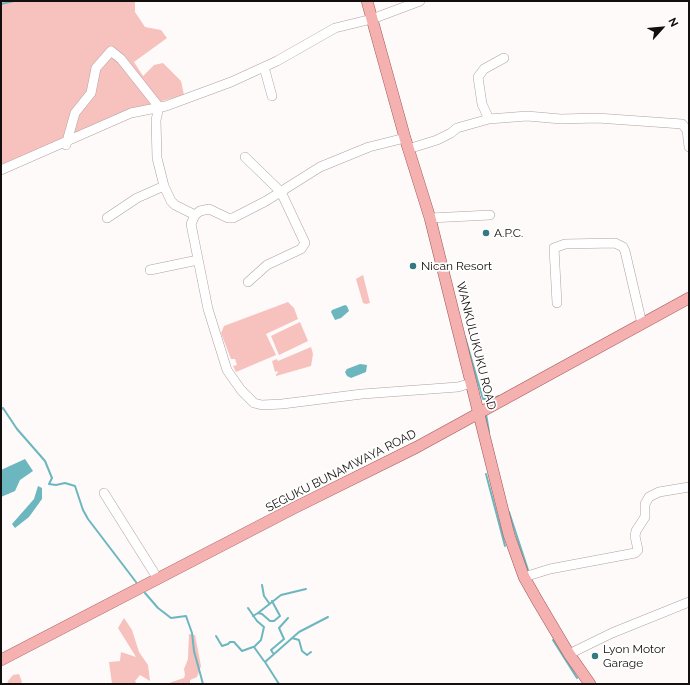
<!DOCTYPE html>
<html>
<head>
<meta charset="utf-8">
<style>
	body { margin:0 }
	#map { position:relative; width:690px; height:685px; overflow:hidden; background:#fdfaf9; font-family:Raleway,sans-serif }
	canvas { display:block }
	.frame { position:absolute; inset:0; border:2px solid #140f0f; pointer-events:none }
	.north { position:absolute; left:642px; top:8px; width:40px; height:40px; -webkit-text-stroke:3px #fff; paint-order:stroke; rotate:63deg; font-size:11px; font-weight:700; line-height:16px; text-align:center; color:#140f0f }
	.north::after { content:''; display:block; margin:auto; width:14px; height:18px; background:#140f0f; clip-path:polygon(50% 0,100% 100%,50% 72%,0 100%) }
</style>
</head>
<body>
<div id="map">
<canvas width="690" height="685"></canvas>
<div class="frame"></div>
<div class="north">N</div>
</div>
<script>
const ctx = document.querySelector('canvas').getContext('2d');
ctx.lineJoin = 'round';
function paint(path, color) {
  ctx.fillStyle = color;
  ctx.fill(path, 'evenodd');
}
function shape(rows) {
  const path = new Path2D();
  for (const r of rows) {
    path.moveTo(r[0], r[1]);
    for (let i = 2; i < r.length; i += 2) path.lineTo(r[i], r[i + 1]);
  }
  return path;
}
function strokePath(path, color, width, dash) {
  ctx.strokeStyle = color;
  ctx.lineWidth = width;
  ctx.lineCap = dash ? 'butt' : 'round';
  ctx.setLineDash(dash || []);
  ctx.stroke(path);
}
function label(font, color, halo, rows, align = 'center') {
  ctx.font = font + ' Raleway,sans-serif';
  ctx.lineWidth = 3.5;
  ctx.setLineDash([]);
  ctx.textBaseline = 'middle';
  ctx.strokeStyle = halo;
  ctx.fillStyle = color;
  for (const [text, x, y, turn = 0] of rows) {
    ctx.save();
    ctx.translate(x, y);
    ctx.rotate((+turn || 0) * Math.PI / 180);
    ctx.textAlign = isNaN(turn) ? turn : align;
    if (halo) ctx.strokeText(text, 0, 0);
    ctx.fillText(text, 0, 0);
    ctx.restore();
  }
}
paint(shape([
	[1,1,135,1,135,12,145,27,161,30,167,38,134,62,143,76,154,65,163,63,181,81,184,95,130,110,1,168],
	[363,275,370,303,366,304,363,303,356,279],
	[288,302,294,308,298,319,266,334,276,355,236,372,233,366,237,365,235,359,231,359,221,333,224,326],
	[300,322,308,341,279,355,271,336],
	[311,347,313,354,311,366,276,376,276,374,278,373,277,371,275,372,272,361,277,359,278,361],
	[124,618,132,630,139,652,148,665,150,681,140,675,135,681,137,684,112,684,109,662,120,661,121,652,136,657,118,628],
	[189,634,195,635,201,666,197,677,190,680,190,684,166,684,184,678,185,675,184,669,188,659],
	[19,674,22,682,20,684,7,684,8,681,13,675]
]), '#f7c1bd');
paint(shape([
	[345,305,347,306,349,311,341,318,335,320,331,312,332,310],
	[360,364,367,365,366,372,351,378,347,376,345,372,347,369],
	[25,459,33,471,20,480,15,491,1,497,1,470],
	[38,486,42,488,42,499,29,517,15,528,12,524,34,499]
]), '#6cb7bf');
strokePath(shape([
	[1,4,14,1],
	[465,337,483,399,492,399,499,396],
	[1,409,3,408,17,429,45,461,52,478,49,484,56,485,65,483,75,486,83,510,88,519,136,582],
	[486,414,489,432],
	[486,474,505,546],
	[509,512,528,570],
	[262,585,264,596,269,603],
	[145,593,158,608,171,618,186,616,192,633,194,651,203,684],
	[248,608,257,621,264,627,261,640,254,647,264,661],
	[258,613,281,595,306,589],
	[253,616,258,613,262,614,270,621,274,621,280,616,272,601],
	[216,636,222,646,228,644,230,642,234,642,242,651,253,647],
	[292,638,299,640,302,651,307,655,311,652],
	[553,640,577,678],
	[273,653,271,650,284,639,279,628,288,618],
	[279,684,265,662,299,632,328,617]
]), '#6cb7bf', 2);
const minor = shape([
	[504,58,484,69,478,77,482,104,489,119,527,116,561,119,597,118,682,124,687,130,689,147],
	[264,67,272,96],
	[405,138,369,147,320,167,266,201,233,218,228,218,209,209,200,211,195,215,191,224,208,309,227,370,241,390,254,403,262,405,282,404,362,394,458,387,471,383],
	[66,145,75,113,91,93,96,68,111,51,121,59,159,107,156,120,157,158,164,186],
	[408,149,437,140,451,133,457,128,489,119],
	[245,157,281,192,305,243,301,249,267,265,248,282],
	[1,170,131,113,166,106,231,82,277,61,335,28,372,19,420,1],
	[107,218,137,198,164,186,171,201,175,205,195,215],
	[430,218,490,215],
	[150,270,198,260],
	[557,303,554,248,565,244,615,243,623,247,625,251,642,324],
	[104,493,158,579],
	[524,577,550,569,635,553,638,550,635,536,636,531,645,517,645,504,649,497,659,492,689,487],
	[569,654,612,633,689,602]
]);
const major = shape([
	[367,1,405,138,430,218,509,535,524,577,537,600,569,654,590,684],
	[1,660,294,508,417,447,689,298]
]);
strokePath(minor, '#b0a19f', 10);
strokePath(major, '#a05654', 12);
strokePath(minor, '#fff', 9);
strokePath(major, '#f4b1af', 11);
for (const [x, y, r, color] of [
	[486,233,4,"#317a81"],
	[413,266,4,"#317a81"],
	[595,656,4,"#317a81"]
]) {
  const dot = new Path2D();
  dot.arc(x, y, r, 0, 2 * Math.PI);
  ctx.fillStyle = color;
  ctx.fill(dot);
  strokePath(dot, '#fff', 1.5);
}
label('12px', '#140f0f', '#fff', [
	["A.P.C.",494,233],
	["Nican Resort",421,266],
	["Lyon Motor",603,649],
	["Garage",603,663]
], 'left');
label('12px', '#140f0f', '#fff', [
	["WANKULUKUKU ROAD",476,346,76],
	["SEGUKU BUNAMWAYA ROAD",341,471,-27]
]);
</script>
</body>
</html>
